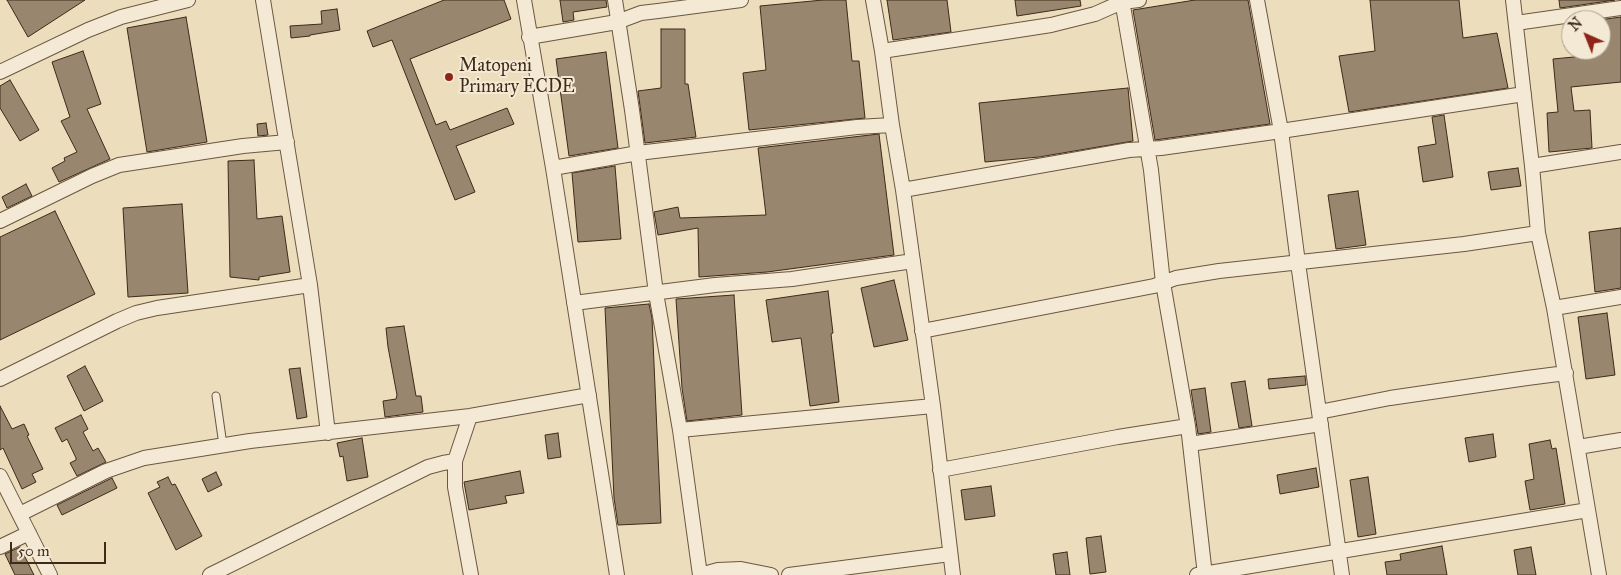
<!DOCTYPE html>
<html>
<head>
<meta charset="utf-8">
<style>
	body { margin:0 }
	#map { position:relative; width:1621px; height:575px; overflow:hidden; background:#ecddbd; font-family:"IM FELL Great Primer",serif }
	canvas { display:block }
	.north { position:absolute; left:1561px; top:10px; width:50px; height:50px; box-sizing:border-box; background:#f3e9d4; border:1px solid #ab9d89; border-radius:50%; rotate:316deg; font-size:14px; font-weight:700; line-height:20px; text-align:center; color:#3e2a18 }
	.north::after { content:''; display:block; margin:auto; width:18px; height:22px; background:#8f2418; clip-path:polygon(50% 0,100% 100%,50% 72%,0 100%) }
	.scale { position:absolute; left:10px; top:542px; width:96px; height:22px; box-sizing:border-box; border:2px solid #3e2a18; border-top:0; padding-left:6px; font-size:15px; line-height:18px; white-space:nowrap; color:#3e2a18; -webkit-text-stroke:4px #f3e9d4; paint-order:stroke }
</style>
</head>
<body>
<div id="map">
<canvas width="1621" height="575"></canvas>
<div class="north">N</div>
<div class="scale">50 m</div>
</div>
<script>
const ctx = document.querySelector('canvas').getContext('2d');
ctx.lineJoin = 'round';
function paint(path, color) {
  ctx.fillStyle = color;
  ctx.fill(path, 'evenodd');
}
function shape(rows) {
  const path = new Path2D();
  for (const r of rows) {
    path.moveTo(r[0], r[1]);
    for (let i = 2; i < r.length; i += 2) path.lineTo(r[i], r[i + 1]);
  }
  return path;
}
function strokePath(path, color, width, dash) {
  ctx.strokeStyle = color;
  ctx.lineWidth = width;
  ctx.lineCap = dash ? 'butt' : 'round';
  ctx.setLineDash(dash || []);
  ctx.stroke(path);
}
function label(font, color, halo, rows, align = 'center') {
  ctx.font = font + ' "IM FELL Great Primer",serif';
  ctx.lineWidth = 4;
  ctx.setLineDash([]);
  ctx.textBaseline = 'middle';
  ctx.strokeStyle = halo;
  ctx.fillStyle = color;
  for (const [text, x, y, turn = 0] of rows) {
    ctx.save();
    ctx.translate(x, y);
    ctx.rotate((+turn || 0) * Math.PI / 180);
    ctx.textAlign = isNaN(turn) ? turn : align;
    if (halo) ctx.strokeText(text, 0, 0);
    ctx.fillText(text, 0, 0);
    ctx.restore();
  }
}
const building = shape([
	[7,0,85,0,28,37,7,0],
	[444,0,504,0,511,19,410,59,436,125,446,121,450,130,507,108,514,124,456,146,475,192,455,200,392,40,373,47,367,31,444,0],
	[560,0,606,0,607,7,573,12,574,20,563,22,560,0],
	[823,0,846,0,852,61,859,61,865,118,749,130,743,73,766,70,760,6,823,0],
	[887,0,947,0,951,32,893,40,887,0],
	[1015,0,1080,0,1081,6,1017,16,1015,0],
	[1195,0,1248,0,1270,124,1155,140,1133,10,1195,0],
	[1370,0,1459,0,1463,38,1497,33,1508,88,1349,112,1339,56,1375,51,1370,0],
	[1559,0,1615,0,1560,8,1559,0],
	[337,9,340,30,310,35,310,36,291,38,290,26,322,24,321,11,337,9],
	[186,17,207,142,147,152,127,28,186,17],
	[1621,17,1621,82,1571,87,1574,111,1590,110,1592,148,1549,152,1547,113,1558,112,1553,59,1584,56,1584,50,1601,50,1601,20,1599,20,1621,17],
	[661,29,685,29,685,84,688,84,696,137,645,143,638,91,661,88,661,29],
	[83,51,101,104,87,109,110,159,59,182,52,168,65,161,64,158,77,152,61,121,70,117,52,62,83,51],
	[606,52,618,148,569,156,556,59,606,52],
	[10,80,39,130,20,141,0,108,0,86,10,80],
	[1128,88,1133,141,1039,157,985,162,979,103,1128,88],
	[1444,115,1453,177,1423,182,1418,147,1436,144,1432,117,1444,115],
	[266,123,268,135,258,136,257,124,266,123],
	[879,134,894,255,767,272,699,277,698,228,658,235,654,212,678,207,680,218,766,215,758,148,879,134],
	[254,160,257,219,282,216,290,272,259,277,259,280,230,277,228,161,254,160],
	[615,166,621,239,578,242,572,173,615,166],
	[1518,168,1521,186,1491,190,1488,172,1518,168],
	[26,184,32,196,7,208,2,197,26,184],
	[1358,191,1366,245,1336,249,1328,195,1358,191],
	[182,204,188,293,128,297,123,208,182,204],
	[55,211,95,294,0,340,0,237,55,211],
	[1621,228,1621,288,1595,292,1589,232,1621,228],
	[894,280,908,340,874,347,861,288,894,280],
	[828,291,833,333,831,334,839,402,810,406,801,338,772,342,766,300,828,291],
	[734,295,742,415,687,421,682,388,676,299,734,295],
	[649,304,652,318,661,523,618,525,614,498,605,308,649,304],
	[1607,313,1615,375,1586,379,1578,317,1607,313],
	[404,326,416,396,421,396,423,412,385,417,383,401,396,399,397,395,388,347,386,328,404,326],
	[85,366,103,401,84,411,67,376,85,366],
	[300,368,307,417,297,419,289,369,300,368],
	[1305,376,1306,385,1269,389,1268,379,1305,376],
	[1245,381,1252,426,1239,428,1231,383,1245,381],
	[1205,388,1211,432,1198,434,1191,390,1205,388],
	[0,406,12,429,24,424,29,435,27,436,43,469,32,474,36,482,22,489,3,448,0,450,0,406],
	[81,415,88,429,83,432,93,451,98,448,106,462,77,476,70,463,76,460,76,458,67,439,62,442,55,428,81,415],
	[558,433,561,457,548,459,545,435,558,433],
	[1493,434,1496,457,1469,462,1465,438,1493,434],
	[362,438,368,477,347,481,343,456,340,457,337,443,362,438],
	[1550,440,1552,449,1556,448,1565,504,1530,510,1525,481,1534,479,1529,444,1550,440],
	[1316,468,1319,487,1280,494,1277,475,1316,468],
	[520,471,524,493,505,496,507,503,469,510,464,482,520,471],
	[216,472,222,485,208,492,202,479,216,472],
	[168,477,172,485,175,484,202,536,176,550,148,493,160,487,157,482,168,477],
	[1368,477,1376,534,1358,537,1350,480,1368,477],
	[112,478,117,488,62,515,57,505,112,478],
	[991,486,995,516,965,520,961,490,991,486],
	[1101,536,1106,572,1090,574,1086,538,1101,536],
	[1442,546,1447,575,1387,575,1385,562,1401,560,1400,554,1442,546],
	[20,547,34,575,15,575,5,554,20,547],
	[1531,547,1536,575,1518,575,1514,550,1531,547],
	[1067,552,1070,575,1056,575,1053,554,1067,552]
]);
paint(building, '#98876e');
strokePath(building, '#3e2a18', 1);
const lane = shape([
	[216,396,223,445]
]);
const street = shape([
	[263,0,310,285,328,433],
	[524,0,553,168,617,575],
	[615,0,632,110,656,293,680,430,700,575,718,570,741,569,771,575],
	[873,0,882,51,892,125,903,190,933,406,953,575],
	[1122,0,1151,170,1163,283,1188,426,1205,575],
	[1257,0,1281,131,1298,263,1342,575],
	[1513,0,1532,166,1538,233,1554,308,1599,575],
	[1516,23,1621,8],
	[529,37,617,22,641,13,658,11,741,0],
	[882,51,1051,25,1095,14,1122,2,1139,0],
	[0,72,88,30,121,17,188,0],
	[1532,166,1621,152],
	[553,168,638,153,857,127,892,125],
	[903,190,1129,150,1161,148,1281,131,1524,94],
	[0,221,92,176,119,165,243,146,287,142],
	[574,303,715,285,792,279,913,261],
	[1554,308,1621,297],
	[922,331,1154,286,1176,278,1219,271,1464,244,1538,233],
	[0,379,117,321,136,313,157,308,310,285],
	[1319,412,1390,398,1527,378,1566,373],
	[470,416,455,461,455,487,471,575],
	[680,430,933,406],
	[1190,444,1321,424],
	[1578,447,1621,440],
	[940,470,1118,437,1188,426],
	[0,476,50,575],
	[20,514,106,471,144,458,250,441,470,416,589,395],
	[0,547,29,533],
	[210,575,428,467,443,463,455,461],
	[789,575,950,554],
	[1197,575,1588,510]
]);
strokePath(lane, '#6a5741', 9);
strokePath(street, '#6a5741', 16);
strokePath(lane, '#f3e9d4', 7);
strokePath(street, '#f3e9d4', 14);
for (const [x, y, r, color] of [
	[449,77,5,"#8f2418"]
]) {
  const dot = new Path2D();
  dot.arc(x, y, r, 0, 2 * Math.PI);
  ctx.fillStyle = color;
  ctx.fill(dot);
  strokePath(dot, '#f3e9d4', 2);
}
label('18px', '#3e2a18', '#f3e9d4', [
	["Matopeni",459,67],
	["Primary ECDE",459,88]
], 'left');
</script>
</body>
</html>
